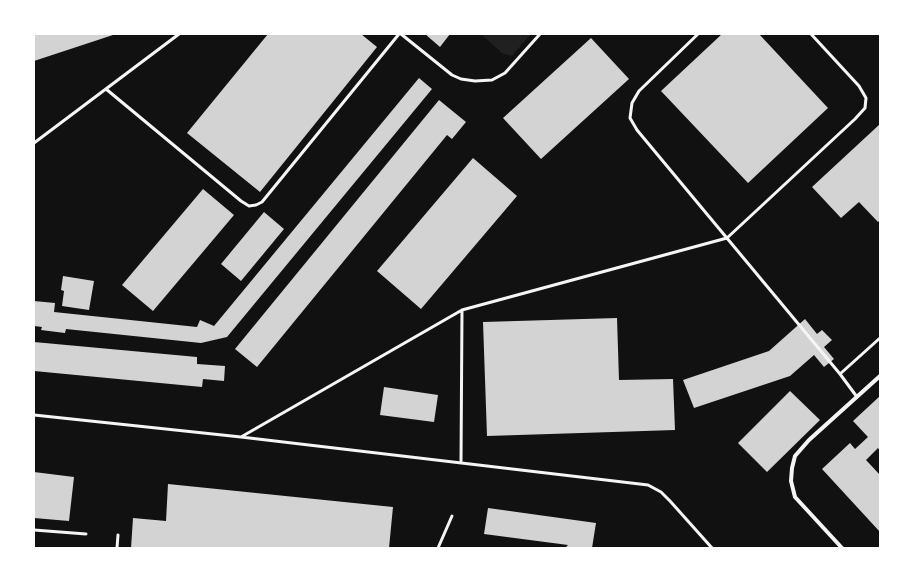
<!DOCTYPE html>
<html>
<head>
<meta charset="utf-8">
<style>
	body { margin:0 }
	#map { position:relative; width:914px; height:582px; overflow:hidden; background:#111; font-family:"Roboto Condensed",sans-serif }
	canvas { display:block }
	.frame { position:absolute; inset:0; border:35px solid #fff; pointer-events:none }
</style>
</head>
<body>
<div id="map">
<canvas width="914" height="582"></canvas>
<div class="frame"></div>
</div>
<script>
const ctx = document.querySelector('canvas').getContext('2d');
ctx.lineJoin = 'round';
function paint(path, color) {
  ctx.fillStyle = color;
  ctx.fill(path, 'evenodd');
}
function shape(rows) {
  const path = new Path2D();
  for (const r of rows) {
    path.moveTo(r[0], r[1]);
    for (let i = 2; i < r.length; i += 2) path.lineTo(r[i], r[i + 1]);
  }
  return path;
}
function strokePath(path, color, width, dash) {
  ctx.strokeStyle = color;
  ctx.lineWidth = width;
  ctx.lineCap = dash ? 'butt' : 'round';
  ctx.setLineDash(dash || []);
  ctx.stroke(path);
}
paint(shape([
	[481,34,531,34,512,56,502,53]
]), '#202020');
paint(shape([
	[34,34,116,34,34,61],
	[268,34,361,34,377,47,260,192,187,133],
	[425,34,450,34,440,47],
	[722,34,759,34,828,108,748,183,661,91],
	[591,38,629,79,541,159,503,118],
	[419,78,432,89,227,337,201,343,66,329,65,333,41,330,42,327,34,326,34,301,55,303,54,312,197,327,200,320,214,326],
	[439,100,466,122,452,139,447,135,257,367,235,349],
	[880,124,880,220,878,222,859,202,841,218,812,187],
	[473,158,517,196,421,309,377,271],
	[203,189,234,215,153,311,122,285],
	[264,212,284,229,241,281,221,264],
	[63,276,94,281,89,310,62,306,64,291,61,290],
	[617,318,619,380,673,379,675,430,487,436,483,322],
	[805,319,817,334,822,330,832,340,824,347,834,359,824,367,814,355,790,376,694,408,683,380,769,351],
	[34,342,197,357,197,364,225,366,224,381,203,379,202,387,34,371],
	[384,387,438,395,434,422,380,415],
	[790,391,820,420,767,472,738,443],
	[880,396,880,451,878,448,866,460,880,475,880,532,822,469,850,443,855,449,868,437,853,421],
	[34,472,74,477,69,521,34,518],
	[168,484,393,507,389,548,131,548,133,518,166,521],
	[488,508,596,523,592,548,565,548,568,545,484,534]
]), '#d3d3d3');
strokePath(shape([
	[401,34,452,75,461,79,475,81,492,80,505,73,540,34],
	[698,34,639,91,632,103,630,118,637,130,840,374],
	[106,89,241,201,249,206,256,205,262,202,399,34],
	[34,143,179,34],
	[857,397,840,374,880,338],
	[34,415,241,437,462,310,727,238,855,119,865,108,866,98,859,86,811,34],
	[241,437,648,485,661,492,670,501,712,548],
	[461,462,462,310],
	[34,530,86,534],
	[117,548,118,535],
	[438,548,452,516]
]), '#f5f5f5', 3);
strokePath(shape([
	[842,548,795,497,791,481,792,468,795,456,809,440,880,376]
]), '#f5f5f5', 4);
</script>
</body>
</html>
